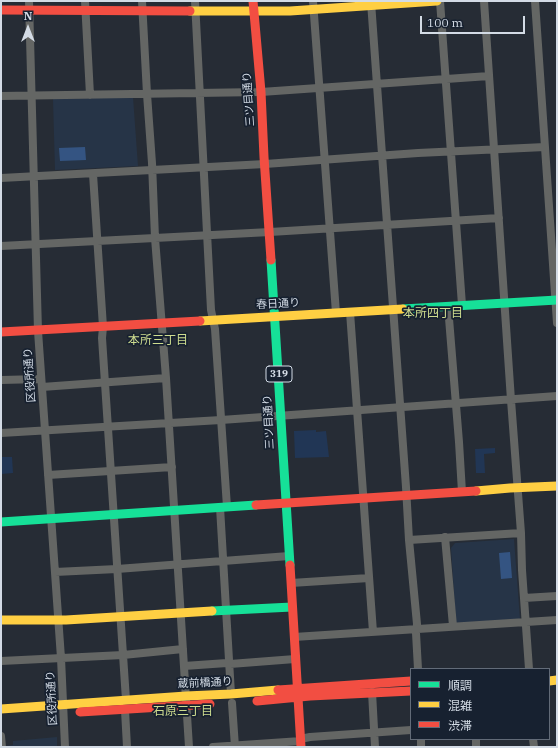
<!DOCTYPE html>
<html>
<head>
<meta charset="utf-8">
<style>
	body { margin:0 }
	#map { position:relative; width:558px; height:748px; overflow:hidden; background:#262c35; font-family:"IBM Plex Serif","Noto Sans JP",serif }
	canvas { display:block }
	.frame { position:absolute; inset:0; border:2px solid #d3dbe5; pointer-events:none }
	.legend { position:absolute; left:410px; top:668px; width:140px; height:72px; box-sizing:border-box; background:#172130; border:1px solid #626b78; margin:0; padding:5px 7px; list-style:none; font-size:12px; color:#d3dbe5 }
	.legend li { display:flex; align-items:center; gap:8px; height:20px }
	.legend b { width:20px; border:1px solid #626b78 }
	.north { position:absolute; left:8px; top:8px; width:40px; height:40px; -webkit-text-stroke:3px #172130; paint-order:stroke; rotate:0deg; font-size:11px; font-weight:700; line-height:16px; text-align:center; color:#d3dbe5 }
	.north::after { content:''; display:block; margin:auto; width:14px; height:18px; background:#d3dbe5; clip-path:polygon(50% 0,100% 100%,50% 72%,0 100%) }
	.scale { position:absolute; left:420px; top:16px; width:105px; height:18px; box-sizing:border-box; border:2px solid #d3dbe5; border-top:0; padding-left:5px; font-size:12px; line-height:14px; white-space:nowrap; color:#d3dbe5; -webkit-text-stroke:3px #172130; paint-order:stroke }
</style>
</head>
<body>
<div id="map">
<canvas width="558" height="748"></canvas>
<div class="frame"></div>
<ul class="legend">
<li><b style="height:5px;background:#16e098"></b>順調</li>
<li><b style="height:5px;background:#ffcf43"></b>混雑</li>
<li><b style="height:5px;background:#f24e42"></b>渋滞</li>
</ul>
<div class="north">N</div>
<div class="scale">100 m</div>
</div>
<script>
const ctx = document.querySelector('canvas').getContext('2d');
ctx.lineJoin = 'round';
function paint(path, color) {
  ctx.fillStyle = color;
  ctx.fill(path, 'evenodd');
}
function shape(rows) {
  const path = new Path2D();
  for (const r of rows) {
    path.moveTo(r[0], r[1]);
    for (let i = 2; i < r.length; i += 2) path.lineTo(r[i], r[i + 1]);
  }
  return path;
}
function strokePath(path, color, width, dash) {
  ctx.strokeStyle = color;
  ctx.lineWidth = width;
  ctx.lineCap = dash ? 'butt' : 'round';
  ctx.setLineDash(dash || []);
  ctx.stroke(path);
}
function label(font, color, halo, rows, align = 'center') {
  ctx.font = font + ' "IBM Plex Serif","Noto Sans JP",serif';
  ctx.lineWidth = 3.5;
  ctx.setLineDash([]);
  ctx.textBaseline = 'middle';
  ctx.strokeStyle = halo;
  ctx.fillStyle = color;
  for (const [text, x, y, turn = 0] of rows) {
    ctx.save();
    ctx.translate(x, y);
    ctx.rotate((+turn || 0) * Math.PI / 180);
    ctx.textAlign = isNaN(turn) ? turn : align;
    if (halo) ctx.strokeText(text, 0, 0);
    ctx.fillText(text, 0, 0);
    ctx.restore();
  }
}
paint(shape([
	[133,97,138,166,55,170,53,99],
	[514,539,520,619,456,623,451,548,455,543],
	[57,737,57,747,5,747,5,746,13,745,13,741]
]), '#263447');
paint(shape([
	[316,430,316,432,326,431,329,457,295,458,294,431],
	[495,448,495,453,484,454,485,473,476,473,475,449],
	[1,457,12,457,13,473,1,474]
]), '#213655');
paint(shape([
	[85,147,86,160,60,161,59,148],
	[510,552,512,578,501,579,499,553]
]), '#345482');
strokePath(shape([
	[29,1,38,331,61,658,65,747],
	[85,1,90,95],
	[142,1,147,94,152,163,155,238,166,378,189,747],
	[195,1,211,310,215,329,227,507],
	[313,1,336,313],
	[440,1,462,305],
	[484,1,511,400,521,533,522,570,529,669],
	[535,1,557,323],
	[371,2,406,487,409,540,417,624,416,633,418,669],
	[1,96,261,92,489,76],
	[93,174,103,327,102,338,126,700],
	[1,178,265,164,418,153,545,147],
	[1,246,270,232,499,218],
	[448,306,459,442,462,492],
	[350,312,373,632],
	[1,380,41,379],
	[42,387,166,378],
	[1,433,221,420,557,396],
	[48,475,172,467],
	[220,507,231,694],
	[445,537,453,626],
	[409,540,521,533],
	[55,572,117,569,289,556],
	[291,583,369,578],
	[524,598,557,596],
	[294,637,557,620],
	[1,661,123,655,183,649],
	[184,666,227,663,230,664,295,659],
	[372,692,375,747],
	[232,703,235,747],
	[125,710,127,747],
	[1,736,2,747],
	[300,739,310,737,411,730],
	[421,739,421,747],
	[476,739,476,747],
	[533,739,534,747],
	[213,747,301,741]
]), '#646664', 8);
strokePath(shape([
	[271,260,290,565],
	[403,309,557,300],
	[1,522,256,505],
	[212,611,292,607]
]), '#16e098', 9);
strokePath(shape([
	[190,11,290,11,437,1],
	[200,321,403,309],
	[476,491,510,488,557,486],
	[1,620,66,620,212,611],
	[549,681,557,680],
	[1,709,186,696,231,694,278,690]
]), '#ffcf43', 9);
strokePath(shape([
	[253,1,261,92,264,157,271,260],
	[1,10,190,11],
	[1,332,200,321],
	[256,505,476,491],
	[290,565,301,747],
	[278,690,411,681],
	[257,701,310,696,411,691],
	[80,712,210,704]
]), '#f24e42', 9);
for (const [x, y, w] of [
	[279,374,26]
]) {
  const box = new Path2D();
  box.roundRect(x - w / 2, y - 8, w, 16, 3);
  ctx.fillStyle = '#172130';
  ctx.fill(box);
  strokePath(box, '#d3dbe5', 1);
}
label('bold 10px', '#d3dbe5', null, [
	["319",279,374]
]);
label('11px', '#d3dbe5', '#172130', [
	["三ツ目通り",249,99,-94],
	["春日通り",278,304,-3],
	["区役所通り",30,375,-94],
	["三ツ目通り",269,422,-93],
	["蔵前橋通り",205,683,-3],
	["区役所通り",52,698,-93]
]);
label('12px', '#cedc8f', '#172130', [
	["本所四丁目",433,314],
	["本所三丁目",158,341],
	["石原三丁目",183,712]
]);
</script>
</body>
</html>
